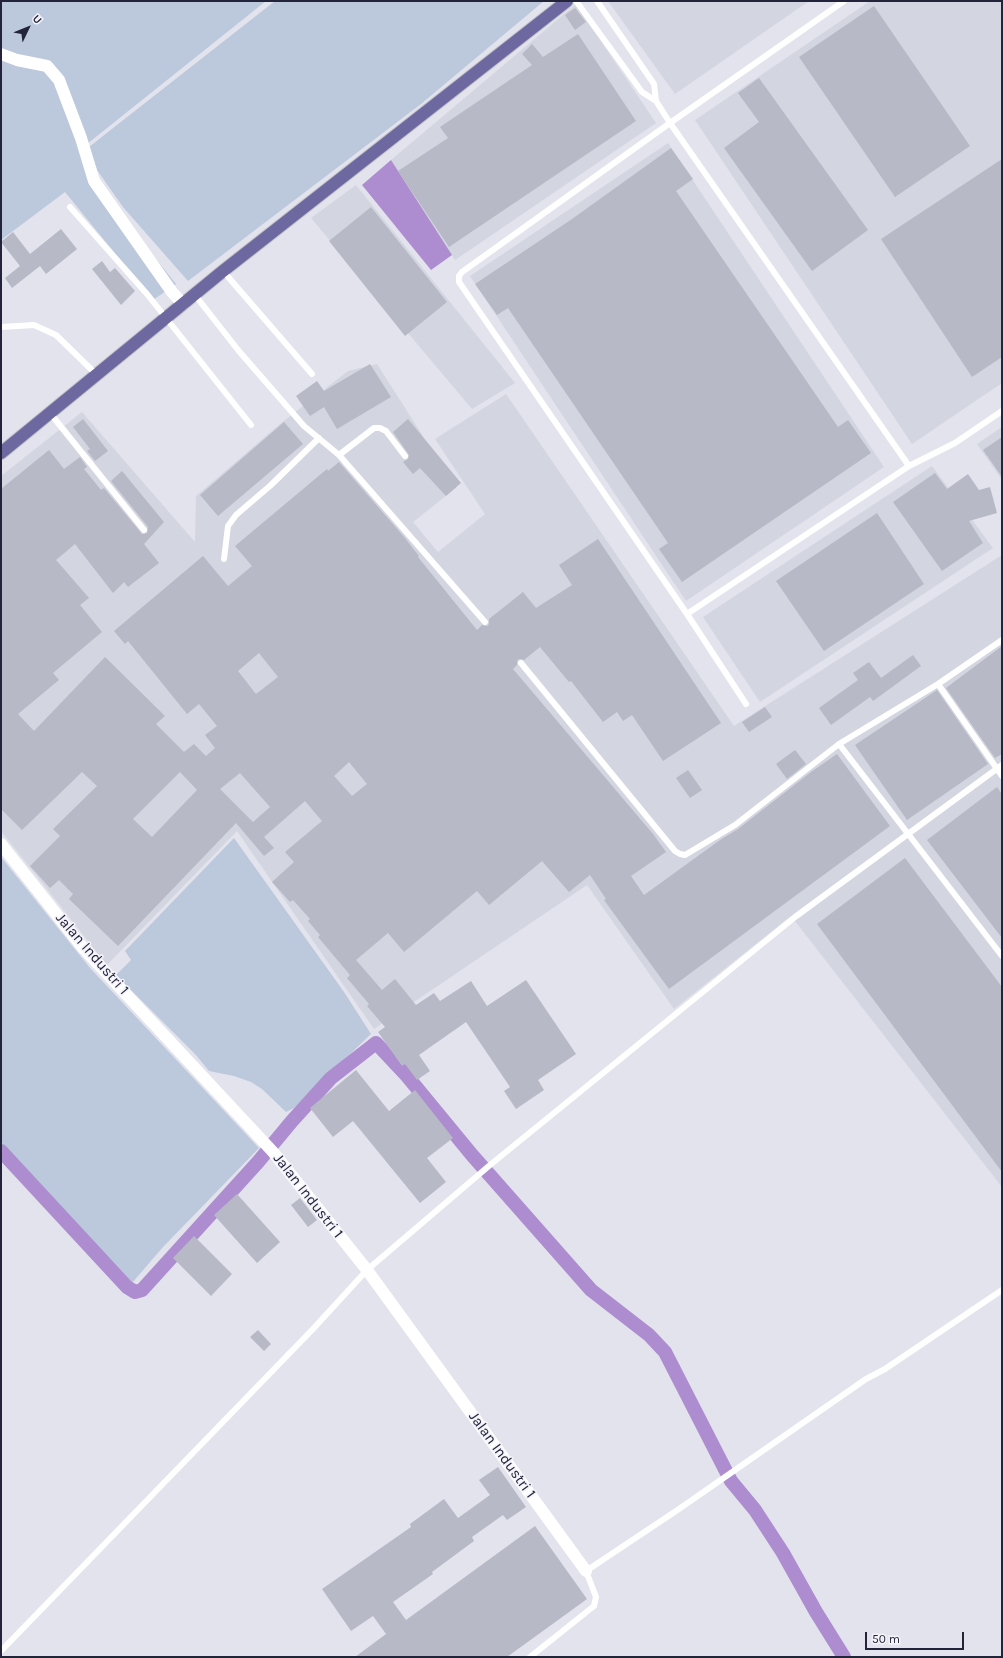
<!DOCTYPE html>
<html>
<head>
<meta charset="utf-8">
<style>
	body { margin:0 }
	#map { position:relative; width:1003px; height:1658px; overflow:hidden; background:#e2e3ec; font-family:Karla,sans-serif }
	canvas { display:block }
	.frame { position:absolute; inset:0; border:2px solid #24233c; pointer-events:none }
	.north { position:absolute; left:8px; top:8px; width:40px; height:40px; -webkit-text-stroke:3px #f3f3f8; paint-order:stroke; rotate:47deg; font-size:11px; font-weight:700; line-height:16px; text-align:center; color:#24233c }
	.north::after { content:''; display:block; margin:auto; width:14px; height:18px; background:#24233c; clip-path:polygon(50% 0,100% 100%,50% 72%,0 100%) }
	.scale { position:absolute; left:865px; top:1632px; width:99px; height:18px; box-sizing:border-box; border:2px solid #24233c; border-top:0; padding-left:5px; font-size:12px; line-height:14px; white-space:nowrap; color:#24233c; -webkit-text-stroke:3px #f3f3f8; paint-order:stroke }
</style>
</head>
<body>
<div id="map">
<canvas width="1003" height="1658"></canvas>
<div class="frame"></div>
<div class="north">U</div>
<div class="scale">50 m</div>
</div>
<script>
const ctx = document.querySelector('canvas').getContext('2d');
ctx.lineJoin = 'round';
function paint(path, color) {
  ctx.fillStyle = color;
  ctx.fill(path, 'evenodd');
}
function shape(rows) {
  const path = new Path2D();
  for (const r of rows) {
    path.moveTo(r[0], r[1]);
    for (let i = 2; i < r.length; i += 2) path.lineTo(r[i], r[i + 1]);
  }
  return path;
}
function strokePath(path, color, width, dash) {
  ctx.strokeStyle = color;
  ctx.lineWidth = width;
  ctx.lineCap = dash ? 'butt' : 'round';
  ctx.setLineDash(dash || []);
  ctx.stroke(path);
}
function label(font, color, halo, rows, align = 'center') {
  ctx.font = font + ' Karla,sans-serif';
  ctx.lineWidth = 3;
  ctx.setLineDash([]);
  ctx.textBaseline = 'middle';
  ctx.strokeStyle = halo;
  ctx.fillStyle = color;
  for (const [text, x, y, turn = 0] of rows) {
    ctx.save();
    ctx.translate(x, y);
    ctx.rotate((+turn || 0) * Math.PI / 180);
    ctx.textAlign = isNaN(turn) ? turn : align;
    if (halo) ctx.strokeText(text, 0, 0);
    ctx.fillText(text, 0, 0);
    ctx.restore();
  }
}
paint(shape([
	[608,1,809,1,675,94],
	[870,1,1002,1,1002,383,912,444,695,120],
	[576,4,656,123,455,260,391,160],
	[668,143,884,467,686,601,470,276],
	[356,185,515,383,472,409,311,218],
	[377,364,456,488,413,522,438,552,485,514,435,439,506,394,734,726,1002,555,1002,1187,791,916,674,1009,587,885,374,1029,237,831,107,965,1,831,1,476,82,412,195,542,196,496,280,424,348,371],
	[1002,427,1002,480,977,444],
	[932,466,993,548,760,702,703,617]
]), '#d3d5e0');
paint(shape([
	[1,1,266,1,82,148,96,184,176,284,153,300,65,192,1,240],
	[275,1,544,1,421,104,188,281,123,207,97,170,89,147],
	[234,838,344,992,371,1034,294,1108,286,1112,262,1089,251,1082,234,1076,209,1071,196,1055,116,975,131,960,125,951],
	[1,857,90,968,259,1148,163,1247,132,1283,1,1142]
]), '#bcc8dc');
paint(shape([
	[391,160,452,255,431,270,362,185]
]), '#ad8ccf');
strokePath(shape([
	[1,1151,127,1287,135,1292,142,1290,258,1162,292,1121,331,1078,376,1043,407,1076,472,1155,591,1290,649,1335,665,1352,731,1481,755,1510,783,1553,816,1612,844,1657]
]), '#ad8ccf', 14);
paint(shape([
	[874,6,970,146,895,197,799,57],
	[575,8,586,22,575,30,565,15],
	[578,34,636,121,449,247,398,171,448,138,440,127,532,65,522,54,532,44,543,57],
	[759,78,868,230,812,271,724,148,759,122,738,93],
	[671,148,693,179,676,191,838,427,848,420,871,453,682,582,659,549,668,543,508,308,497,315,475,284,572,219],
	[1002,159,1002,357,972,377,881,239],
	[371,207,447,302,405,336,329,241],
	[61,229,77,249,46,274,40,266,12,288,5,278,20,266,1,242,13,232,30,254],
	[102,261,110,272,115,268,135,291,121,305,92,269],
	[370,364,391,397,337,429,324,407,310,416,296,396,317,381,324,391],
	[83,419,108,451,95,461,87,451,90,449,73,427],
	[408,419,461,483,446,496,420,468,413,474,403,462,408,459,409,455,393,432],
	[284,422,303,444,218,516,200,495],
	[1002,437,1002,477,983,450],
	[49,450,64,469,80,457,87,467,84,469,101,490,104,488,142,534,147,533,148,527,111,481,122,471,164,522,144,544,159,563,128,587,124,582,113,593,75,544,56,560,89,598,80,605,102,632,53,673,59,680,18,714,34,731,105,657,165,716,156,724,184,752,194,744,206,756,215,748,205,735,217,726,199,704,187,714,128,641,125,644,114,631,203,556,228,586,252,566,235,546,327,469,328,471,339,462,405,538,419,556,418,557,477,630,482,625,488,626,489,623,489,619,523,592,536,608,572,585,559,565,598,539,721,723,663,761,632,715,623,721,617,712,603,722,571,681,569,682,540,647,524,660,518,659,517,662,517,665,513,669,653,834,666,852,631,876,644,895,720,840,738,829,811,772,837,754,890,826,669,989,604,900,606,899,590,875,569,892,542,861,489,905,477,891,404,952,388,933,356,960,382,990,395,979,416,1005,434,993,440,1001,471,981,487,1006,526,980,576,1054,538,1080,544,1090,516,1109,504,1091,510,1087,466,1022,419,1055,430,1071,417,1080,405,1064,402,1066,378,1032,385,1027,367,1006,369,1004,347,978,350,975,318,937,320,935,308,921,310,919,293,900,290,902,272,882,294,862,285,852,322,821,305,801,264,837,274,848,264,856,236,823,118,946,69,899,73,894,59,880,50,888,30,866,60,836,53,829,97,786,82,772,22,830,1,809,1,489],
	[259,653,278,677,256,694,238,671],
	[349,762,367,784,352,796,334,776],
	[180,772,197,790,152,837,133,819],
	[240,773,270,807,253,822,220,789],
	[935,473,947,489,968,474,979,490,990,487,997,513,969,521,983,543,942,571,893,502],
	[877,513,924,584,824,651,776,581],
	[1002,646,1002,754,995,758,946,688],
	[913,655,921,666,873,701,870,697,831,725,819,708,858,680,853,673,869,662,881,678],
	[937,690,988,764,907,820,855,745],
	[765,707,772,717,749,732,742,722],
	[795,750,806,764,787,779,776,764],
	[688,770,702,790,690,798,676,778],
	[997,787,1002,794,1002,938,927,840],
	[905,858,1002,987,1002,1172,817,924],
	[356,1070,389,1111,415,1090,453,1138,427,1158,446,1182,420,1203,353,1121,333,1137,310,1108],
	[237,1194,280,1242,257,1263,214,1215],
	[300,1198,317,1220,308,1227,291,1205],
	[194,1236,232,1274,211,1296,173,1258],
	[258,1330,271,1344,264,1351,250,1337],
	[498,1467,526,1507,507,1520,503,1515,472,1537,474,1541,432,1572,433,1574,393,1602,406,1620,535,1526,587,1599,507,1657,355,1657,386,1634,373,1616,351,1631,322,1589,411,1527,410,1524,444,1499,458,1518,490,1495,479,1480]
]), '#b8b9c6');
const primary = shape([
	[1,453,223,271,567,1]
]);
strokePath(primary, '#c2c1c8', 14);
strokePath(shape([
	[576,1,642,92,656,101],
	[597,1,654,84,656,101,670,123,909,466],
	[70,207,147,294,251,425],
	[223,271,312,374],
	[195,295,238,350,304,426,339,455,485,622],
	[1,327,34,325,56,335,97,375],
	[50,413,144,530],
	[339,455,374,428,380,428,386,431,405,456],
	[224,559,228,526,236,515,271,485,319,438],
	[687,614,909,466,955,443,1002,411],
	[521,663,675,851,680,854,685,855,735,825,839,744,938,684,1002,640],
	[938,684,1002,776],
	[746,704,687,614,459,282,459,276,462,272,670,123,844,1],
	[839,744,1002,956],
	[1,1651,313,1329,367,1270,490,1165,795,917,1002,765],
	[530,1657,594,1606,596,1597,586,1571,679,1509,866,1379,885,1369,1002,1290]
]), '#fff', 6);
strokePath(shape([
	[1,54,17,60,47,66,59,80,81,138,94,181,172,292,183,304],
	[1,844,84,949,273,1152,367,1270,586,1571]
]), '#fff', 12);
strokePath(primary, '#6d68a0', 12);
label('15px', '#24233c', '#f3f3f8', [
	["Jalan Industri 1",92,954,49],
	["Jalan Industri 1",308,1196,52],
	["Jalan Industri 1",502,1455,54]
]);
</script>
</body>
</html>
